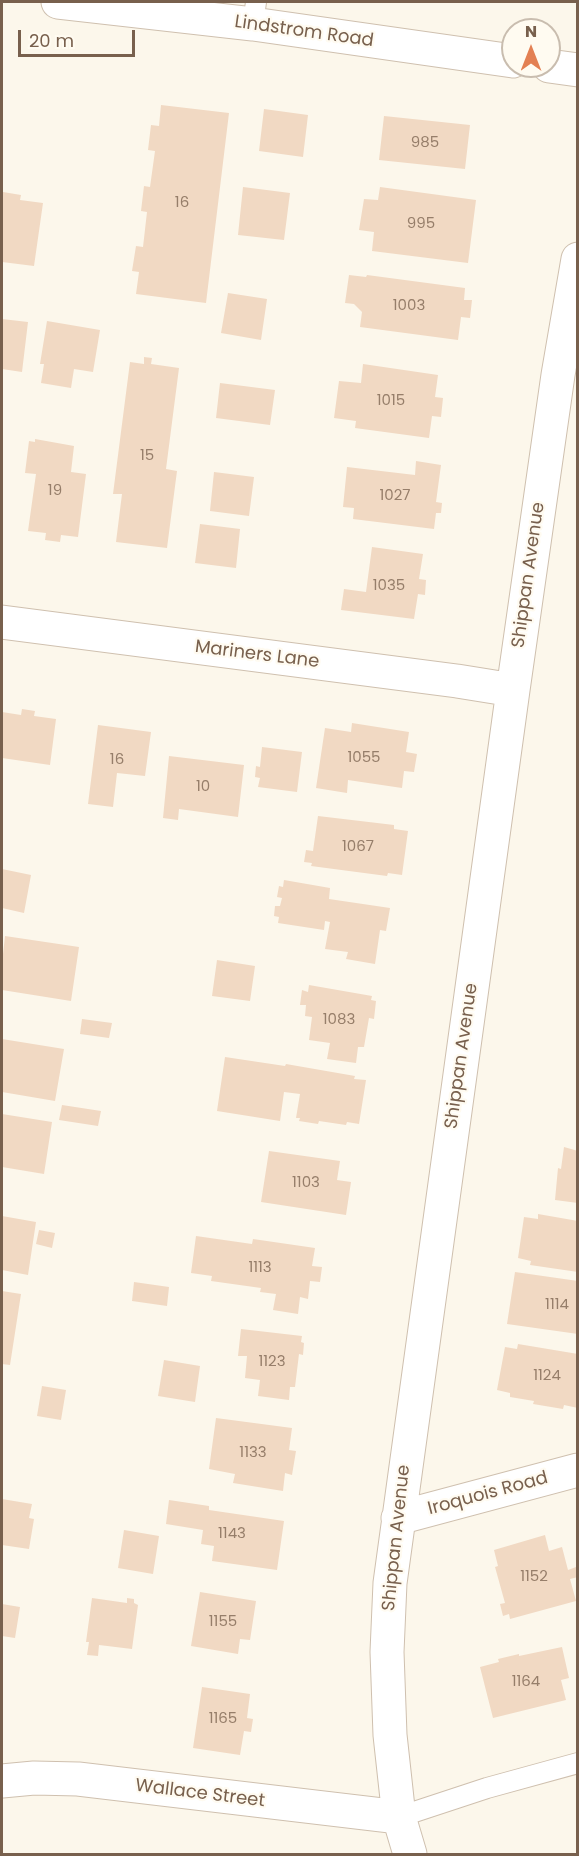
<!DOCTYPE html>
<html>
<head>
<meta charset="utf-8">
<style>
	body { margin:0 }
	#map { position:relative; width:579px; height:1856px; overflow:hidden; background:#fcf7eb; font-family:Poppins,sans-serif }
	canvas { display:block }
	.frame { position:absolute; inset:0; border:3px solid #78604d; pointer-events:none }
	.north { position:absolute; left:501px; top:18px; width:60px; height:60px; box-sizing:border-box; background:#fffbf1; border:2px solid #c9bdaf; border-radius:50%; rotate:0deg; font-size:16px; font-weight:700; line-height:24px; text-align:center; color:#78604d }
	.north::after { content:''; display:block; margin:auto; width:21px; height:27px; background:#e38053; clip-path:polygon(50% 0,100% 100%,50% 72%,0 100%) }
	.scale { position:absolute; left:18px; top:30px; width:117px; height:27px; box-sizing:border-box; border:3px solid #78604d; border-top:0; padding-left:8px; font-size:18px; line-height:21px; white-space:nowrap; color:#78604d; -webkit-text-stroke:4px #fffbf1; paint-order:stroke }
</style>
</head>
<body>
<div id="map">
<canvas width="579" height="1856"></canvas>
<div class="frame"></div>
<div class="north">N</div>
<div class="scale">20 m</div>
</div>
<script>
const ctx = document.querySelector('canvas').getContext('2d');
ctx.lineJoin = 'round';
function paint(path, color) {
  ctx.fillStyle = color;
  ctx.fill(path, 'evenodd');
}
function shape(rows) {
  const path = new Path2D();
  for (const r of rows) {
    path.moveTo(r[0], r[1]);
    for (let i = 2; i < r.length; i += 2) path.lineTo(r[i], r[i + 1]);
  }
  return path;
}
function strokePath(path, color, width, dash) {
  ctx.strokeStyle = color;
  ctx.lineWidth = width;
  ctx.lineCap = dash ? 'butt' : 'round';
  ctx.setLineDash(dash || []);
  ctx.stroke(path);
}
function label(font, color, halo, rows, align = 'center') {
  ctx.font = font + ' Poppins,sans-serif';
  ctx.lineWidth = 4.5;
  ctx.setLineDash([]);
  ctx.textBaseline = 'middle';
  ctx.strokeStyle = halo;
  ctx.fillStyle = color;
  for (const [text, x, y, turn = 0] of rows) {
    ctx.save();
    ctx.translate(x, y);
    ctx.rotate((+turn || 0) * Math.PI / 180);
    ctx.textAlign = isNaN(turn) ? turn : align;
    if (halo) ctx.strokeText(text, 0, 0);
    ctx.fillText(text, 0, 0);
    ctx.restore();
  }
}
paint(shape([
	[161,105,229,113,206,303,136,294,139,272,132,271,136,246,143,247,147,212,141,211,144,186,150,187,155,151,148,150,151,125,159,126],
	[264,109,308,115,303,157,259,151],
	[384,116,470,125,465,169,379,160],
	[243,187,290,193,284,240,238,235],
	[380,187,476,200,468,263,372,251,374,232,359,230,364,199,378,200],
	[3,192,21,195,20,200,43,203,34,266,2,262],
	[349,275,366,277,367,275,465,288,464,300,472,300,470,318,461,317,458,340,360,327,362,312,354,304,345,303],
	[228,293,267,299,261,340,221,333],
	[2,319,28,322,22,372,2,369],
	[47,321,100,330,93,372,74,369,71,388,41,383,44,364,40,364],
	[144,357,152,358,151,364,179,368,166,469,177,471,167,548,116,542,122,494,113,494,130,362,144,364],
	[363,364,438,375,435,397,443,398,441,417,432,416,429,438,355,428,356,421,334,418,339,381,361,383],
	[220,383,275,390,270,425,216,418],
	[35,439,74,446,71,472,86,474,78,537,61,535,60,542,45,540,46,533,28,531,36,474,25,473,29,441,35,442],
	[416,461,441,465,436,502,442,503,441,513,436,513,434,529,353,519,354,508,343,507,347,467,415,475],
	[214,472,254,477,249,516,210,511],
	[200,524,240,529,236,568,195,563],
	[372,547,423,554,419,579,426,580,425,595,418,594,414,619,341,610,344,589,366,592],
	[22,709,35,711,34,716,56,719,50,765,2,758,2,712,21,715],
	[352,723,409,732,406,752,417,754,414,772,404,771,402,788,348,780,347,793,316,788,325,728,351,732],
	[98,725,151,732,145,776,117,773,113,807,88,804],
	[262,747,302,752,297,792,258,787,260,778,255,777,256,766,260,767],
	[169,756,244,765,238,817,179,809,178,820,163,818],
	[318,816,394,825,394,829,408,831,402,875,388,873,387,876,311,866,312,863,304,862,306,850,313,851],
	[2,869,31,875,24,913,2,908],
	[284,880,330,888,329,899,390,908,386,931,380,930,375,964,346,959,348,952,325,949,330,922,325,921,324,930,278,923,279,917,274,916,275,906,280,906,282,898,277,897,279,886,283,887],
	[5,936,79,947,71,1001,2,990,2,963],
	[217,960,255,966,250,1001,212,996],
	[309,985,372,996,371,1000,376,1001,374,1019,369,1018,364,1047,358,1047,356,1063,327,1059,330,1043,309,1040,312,1017,305,1016,306,1005,300,1005,302,990,308,992],
	[82,1019,112,1023,109,1038,80,1034],
	[2,1039,64,1049,55,1101,2,1092],
	[225,1057,285,1066,286,1064,355,1076,354,1079,366,1080,359,1124,347,1122,346,1125,319,1121,318,1124,299,1121,300,1118,296,1118,300,1094,284,1092,280,1121,217,1111],
	[62,1105,101,1111,98,1126,59,1120],
	[2,1114,52,1122,44,1174,2,1167],
	[564,1147,578,1151,578,1203,555,1200,558,1168,561,1169],
	[269,1151,340,1161,337,1180,351,1182,346,1215,261,1202],
	[538,1214,578,1221,578,1272,530,1265,531,1261,518,1258,524,1217,538,1219],
	[2,1216,36,1222,28,1275,2,1270],
	[39,1230,55,1233,52,1248,36,1244],
	[196,1236,252,1244,253,1239,315,1248,312,1266,322,1267,320,1282,310,1281,308,1299,300,1297,298,1314,273,1310,276,1294,260,1292,261,1288,211,1281,212,1276,191,1273],
	[515,1272,578,1281,578,1334,507,1324],
	[134,1282,169,1287,167,1306,132,1301],
	[2,1291,21,1294,10,1365,2,1364],
	[241,1329,302,1336,301,1342,304,1343,303,1355,299,1354,295,1387,290,1387,289,1400,258,1396,260,1380,245,1378,247,1356,238,1356],
	[518,1344,578,1354,578,1408,564,1405,563,1409,533,1404,534,1401,510,1397,510,1393,497,1390,505,1347,517,1349],
	[164,1360,200,1366,195,1402,158,1396],
	[42,1386,66,1390,61,1420,37,1416],
	[216,1418,292,1428,289,1450,296,1451,292,1475,285,1473,283,1491,233,1483,235,1474,209,1469],
	[2,1499,32,1504,29,1518,34,1519,29,1549,2,1545],
	[169,1500,209,1506,209,1510,284,1521,277,1570,212,1561,214,1546,201,1544,203,1530,166,1524],
	[124,1530,159,1536,153,1574,118,1568],
	[545,1535,549,1551,562,1547,568,1570,576,1567,578,1577,570,1579,576,1601,510,1619,509,1614,503,1616,500,1604,505,1603,495,1567,498,1566,494,1550],
	[200,1592,256,1601,250,1640,240,1639,238,1654,191,1646],
	[92,1598,127,1603,127,1598,134,1599,134,1603,138,1605,132,1649,99,1645,98,1656,87,1655,89,1642,86,1642],
	[2,1604,20,1607,15,1638,2,1636],
	[562,1647,569,1678,561,1680,566,1700,493,1718,480,1667,499,1662,498,1659,519,1654,519,1656],
	[202,1687,250,1694,247,1718,253,1719,251,1732,244,1731,240,1755,193,1748]
]), '#f1d9c3');
const lane = shape([
	[253,24,256,2],
	[399,1817,487,1788,578,1763]
]);
const street = shape([
	[58,2,253,24,513,61],
	[549,66,578,70],
	[2,622,457,681,513,690],
	[398,1518,578,1470],
	[2,1781,34,1778,78,1779,399,1817],
	[410,1854,399,1817,390,1735,387,1652,390,1583,513,690,558,375,578,259]
]);
strokePath(lane, '#cfc0af', 22);
strokePath(street, '#cfc0af', 35);
strokePath(lane, '#fff', 20);
strokePath(street, '#fff', 33);
label('15px', '#967e6a', null, [
	["985",425,143],
	["16",182,203],
	["995",421,224],
	["1003",409,306],
	["1015",391,401],
	["15",147,456],
	["19",55,491],
	["1027",395,496],
	["1035",389,586],
	["1055",364,758],
	["16",117,760],
	["10",203,787],
	["1067",358,847],
	["1083",339,1020],
	["1103",306,1183],
	["1113",260,1268],
	["1114",557,1305],
	["1123",272,1362],
	["1124",547,1376],
	["1133",253,1453],
	["1143",232,1534],
	["1152",534,1577],
	["1155",223,1622],
	["1164",526,1682],
	["1165",223,1719]
]);
label('18px', '#78604d', '#fffbf1', [
	["Lindstrom Road",304,32,8],
	["Shippan Avenue",529,575,-82],
	["Mariners Lane",257,655,7],
	["Shippan Avenue",462,1056,-82],
	["Iroquois Road",488,1494,-15],
	["Shippan Avenue",397,1538,-84],
	["Wallace Street",200,1794,7]
]);
</script>
</body>
</html>
